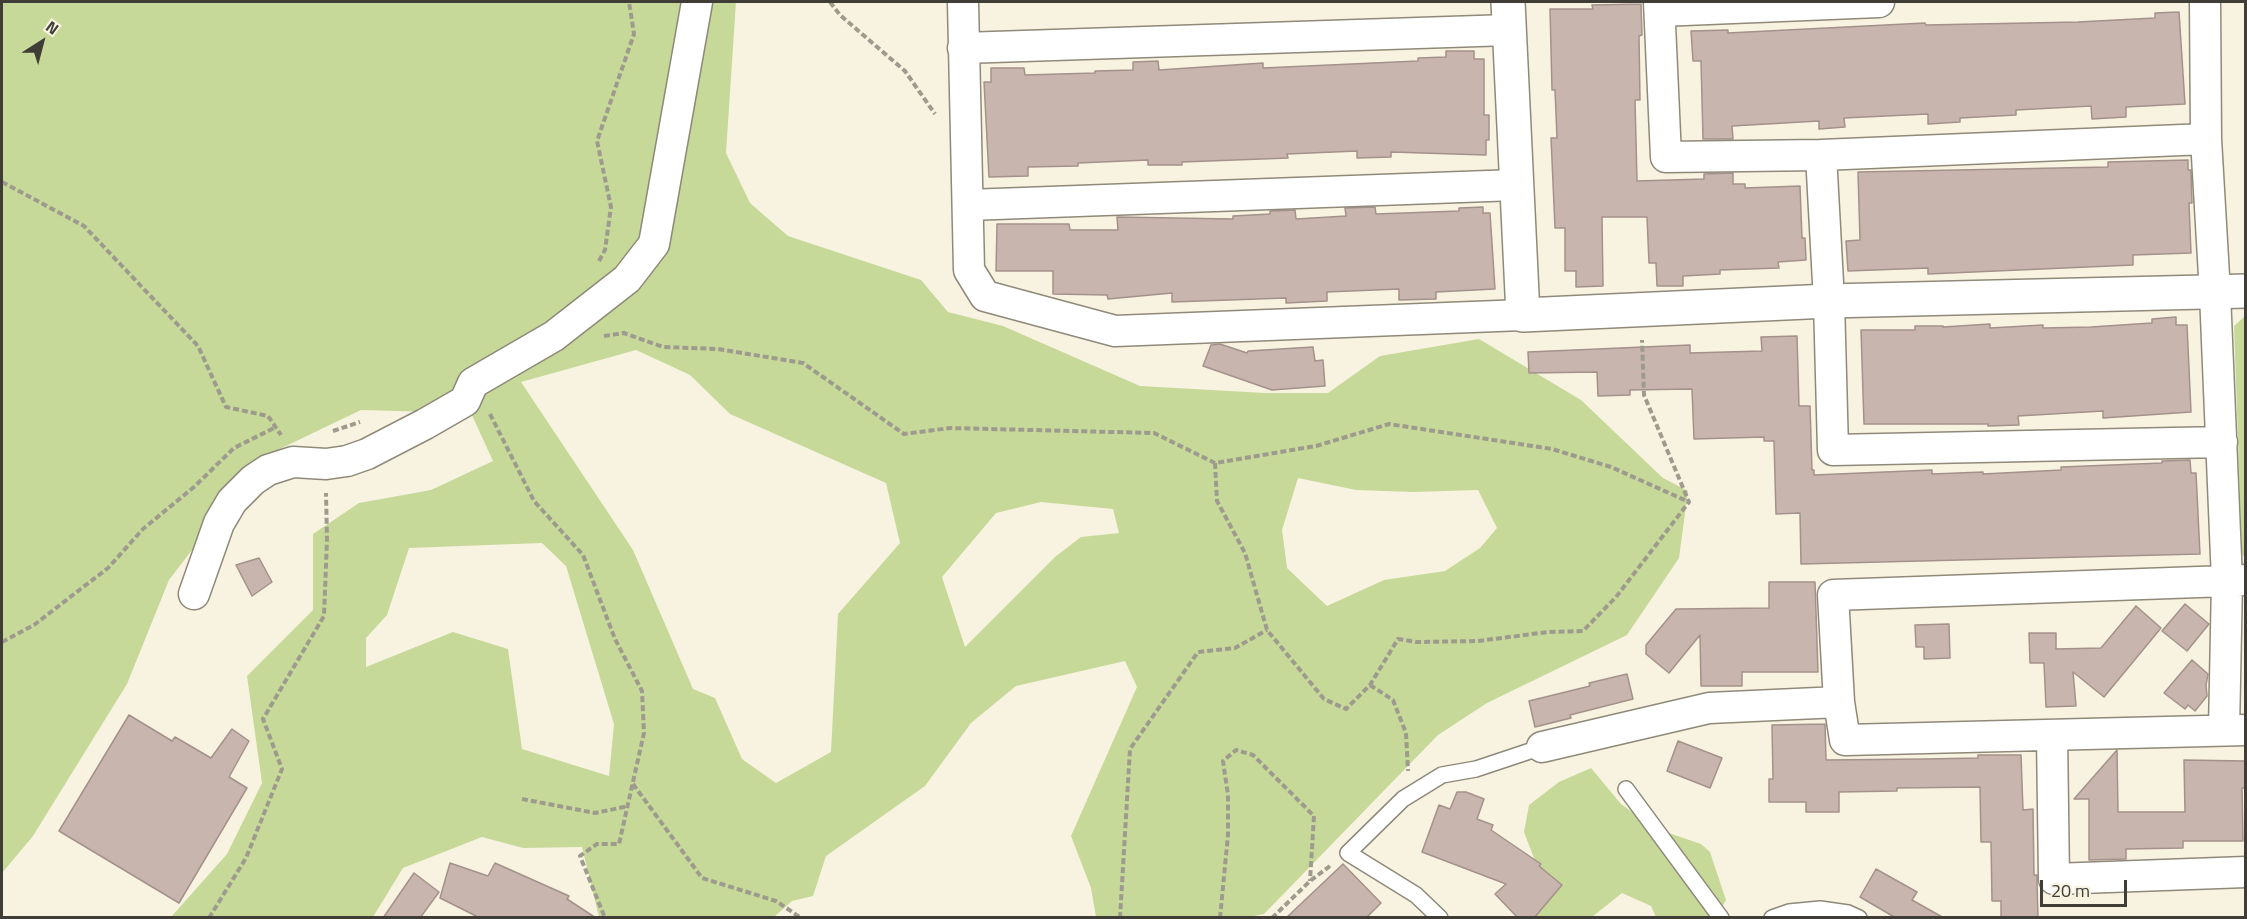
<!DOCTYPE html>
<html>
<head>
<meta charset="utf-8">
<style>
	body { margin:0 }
	#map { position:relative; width:2247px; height:919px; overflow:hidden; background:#f8f3e1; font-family:"Titillium Web",sans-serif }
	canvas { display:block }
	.frame { position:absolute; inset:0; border:3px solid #3f3d36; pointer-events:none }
	.north { position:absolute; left:12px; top:12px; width:60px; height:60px; -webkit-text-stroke:4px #f8f3e1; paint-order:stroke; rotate:36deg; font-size:16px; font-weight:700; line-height:24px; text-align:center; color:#3f3d36 }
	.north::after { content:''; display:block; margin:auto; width:21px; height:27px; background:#3f3d36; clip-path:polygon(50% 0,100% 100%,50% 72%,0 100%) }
	.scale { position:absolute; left:2040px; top:880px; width:87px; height:27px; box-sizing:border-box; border:3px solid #3f3d36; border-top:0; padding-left:8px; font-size:18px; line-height:21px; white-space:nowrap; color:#3f3d36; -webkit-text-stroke:4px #f8f3e1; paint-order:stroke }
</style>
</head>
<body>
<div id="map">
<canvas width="2247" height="919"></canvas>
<div class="frame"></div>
<div class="north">N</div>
<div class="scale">20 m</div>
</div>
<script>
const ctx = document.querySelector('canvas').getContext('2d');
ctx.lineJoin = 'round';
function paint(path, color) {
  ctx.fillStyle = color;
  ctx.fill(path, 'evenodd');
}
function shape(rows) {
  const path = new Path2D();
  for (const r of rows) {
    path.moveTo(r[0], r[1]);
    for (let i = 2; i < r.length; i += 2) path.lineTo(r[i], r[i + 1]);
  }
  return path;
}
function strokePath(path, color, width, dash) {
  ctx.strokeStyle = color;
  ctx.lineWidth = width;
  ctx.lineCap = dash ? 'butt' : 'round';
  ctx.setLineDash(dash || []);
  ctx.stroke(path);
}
paint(shape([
	[2,2,736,2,726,153,750,203,788,236,921,280,948,312,1003,326,1140,386,1265,393,1328,393,1380,356,1479,339,1581,400,1663,478,1688,491,1679,558,1627,635,1487,703,1438,735,1264,914,1244,918,1096,917,1091,888,1071,836,1137,687,1125,661,1016,686,971,723,925,786,826,856,813,896,792,901,774,917,599,917,582,847,523,848,482,837,403,868,373,917,171,917,227,854,262,783,247,676,313,610,313,534,359,503,431,490,493,461,471,413,361,410,263,457,169,580,127,684,33,836,2,873],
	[636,350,690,375,730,414,886,483,900,543,838,614,831,752,776,783,742,759,715,698,693,689,633,550,521,382],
	[1298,478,1356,490,1413,492,1478,490,1497,528,1480,548,1445,571,1384,580,1327,606,1287,568,1282,530],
	[1041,502,1113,509,1119,533,1081,537,1055,557,965,647,942,577,996,513],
	[542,543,566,566,614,724,609,776,522,749,508,649,453,632,366,667,366,638,387,615,409,548],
	[2245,316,2245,558,2242,554,2234,326],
	[1591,768,1621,804,1654,828,1701,844,1710,852,1726,900,1716,917,1656,917,1651,906,1622,893,1592,917,1520,918,1542,909,1545,887,1524,832,1529,805,1559,782]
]), '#c6d999');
const building = shape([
	[1641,4,1642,35,1639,36,1640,100,1635,100,1637,181,1704,179,1704,174,1733,173,1733,184,1745,184,1745,188,1800,186,1802,238,1805,238,1806,260,1778,262,1779,268,1720,270,1720,274,1683,276,1683,286,1657,286,1656,263,1649,263,1647,217,1602,217,1603,286,1576,287,1576,271,1565,271,1565,228,1555,228,1551,138,1557,138,1555,90,1552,90,1550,9,1593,9,1592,5,1641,4],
	[2179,12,2185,104,2126,107,2126,117,2092,119,2091,106,2016,110,2016,115,1960,118,1960,122,1928,124,1928,114,1844,118,1845,127,1819,129,1819,121,1732,126,1733,139,1703,139,1701,61,1693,61,1691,31,1728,30,1728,33,1925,23,1926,25,2078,22,2155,18,2155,13,2179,12],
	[1446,51,1474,51,1474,59,1484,59,1484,115,1489,115,1489,140,1486,140,1486,155,1391,152,1391,157,1357,158,1357,151,1287,154,1288,158,1182,162,1182,165,1148,165,1148,160,1078,163,1078,166,1028,167,1028,176,989,177,984,82,991,82,991,68,1024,68,1025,75,1095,73,1095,71,1133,70,1133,62,1158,61,1159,70,1263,63,1263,68,1418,61,1418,58,1446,57,1446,51],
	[2188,160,2188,170,2191,170,2192,203,2189,203,2191,253,2133,255,2133,265,1928,274,1928,268,1848,271,1846,241,1860,240,1858,172,2108,167,2108,162,2188,160],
	[1375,207,1376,214,1459,211,1459,208,1483,207,1483,213,1490,213,1495,289,1436,292,1436,299,1399,300,1399,289,1327,292,1327,301,1286,303,1286,298,1172,302,1172,293,1108,299,1107,295,1053,294,1053,271,996,271,997,224,1069,224,1070,230,1118,230,1117,217,1233,219,1233,216,1270,214,1270,211,1295,210,1296,219,1346,216,1345,208,1375,207],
	[2176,317,2176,325,2187,325,2191,412,2103,418,2103,411,2018,416,2019,425,1988,426,1988,424,1864,424,1861,330,1915,330,1915,326,1943,326,1943,327,1990,324,1990,328,2043,325,2043,328,2091,327,2152,323,2152,319,2176,317],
	[1797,336,1799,406,1810,406,1812,470,1814,470,1814,475,1932,470,1932,474,1983,472,1983,474,2061,470,2061,467,2162,463,2162,461,2190,460,2191,473,2196,473,2200,554,1801,564,1800,513,1776,514,1774,441,1764,441,1764,437,1694,439,1692,389,1630,390,1630,395,1598,396,1597,372,1529,373,1528,352,1690,345,1690,353,1762,351,1761,337,1797,336],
	[1220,344,1247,353,1248,351,1313,347,1315,361,1323,360,1325,386,1272,390,1203,366,1211,345,1220,344],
	[259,558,272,582,252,596,236,565,259,558],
	[1769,582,1815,582,1818,672,1742,672,1742,686,1701,686,1700,635,1669,673,1646,654,1646,645,1676,609,1769,608,1769,582],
	[2185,604,2209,624,2187,651,2162,631,2185,604],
	[2136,606,2161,628,2104,697,2073,672,2076,706,2046,707,2044,663,2030,663,2029,633,2056,633,2056,649,2101,648,2136,606],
	[1949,624,1950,658,1924,659,1924,647,1916,647,1915,625,1949,624],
	[2192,660,2208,674,2206,685,2207,696,2195,711,2188,705,2185,709,2164,693,2192,660],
	[1627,674,1633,699,1570,715,1571,718,1535,727,1529,701,1590,686,1589,683,1627,674],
	[129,715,172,741,175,737,211,758,232,729,249,741,229,777,247,788,179,903,59,831,129,715],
	[1825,724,1826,760,1924,759,1978,758,1978,755,2021,755,2023,810,2033,809,2034,875,2037,875,2037,882,2038,918,2001,918,2001,901,1992,901,1991,842,1981,842,1980,787,1897,788,1897,791,1839,792,1839,812,1806,812,1806,802,1769,802,1769,779,1773,779,1772,725,1825,724],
	[1678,741,1722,758,1710,788,1667,771,1678,741],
	[2117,750,2118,812,2185,812,2184,760,2246,761,2246,788,2242,788,2243,841,2183,841,2183,848,2126,849,2126,859,2089,860,2089,799,2074,799,2117,750],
	[1457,792,1466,792,1484,799,1477,819,1493,825,1491,830,1541,864,1539,866,1562,885,1534,918,1518,918,1495,894,1506,884,1422,852,1439,805,1450,809,1457,792],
	[450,863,488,876,495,863,569,896,567,899,596,918,480,918,440,898,450,863],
	[1343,864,1381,903,1366,918,1286,918,1343,864],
	[1876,869,1917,892,1912,900,1944,918,1896,918,1860,897,1876,869],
	[414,873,439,892,420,918,383,918,414,873]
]);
paint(building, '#c8b5ae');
strokePath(building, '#a4918b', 1.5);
const service = shape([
	[1626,789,1721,918],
	[1440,918,1416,895,1348,853,1403,799,1442,775,1476,769,1542,747],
	[1772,918,1789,912,1820,909,1848,913,1859,918]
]);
const minor = shape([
	[963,2,969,270,985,296,1115,331,1523,315],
	[1659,2,1666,157,1821,155,2206,139],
	[2205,2,2206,139,2215,293,2227,581,2246,580],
	[1660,11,1879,2],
	[963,48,1509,30],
	[1821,155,1829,301,1833,450,2222,442],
	[968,205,1516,185],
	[194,594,219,523,232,501,253,480,268,470,293,462,326,464,347,461,367,454,425,424,465,401,473,383,554,336,627,279,654,244,697,2],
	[1839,702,1833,595,2227,581,2224,730],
	[2052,735,2054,879,2246,872],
	[1542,747,1709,708,1839,702,1845,740,2246,730]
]);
const tertiary = shape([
	[1508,2,1523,315,1829,301,2246,291]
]);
strokePath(service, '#8e8979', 18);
strokePath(minor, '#8e8979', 33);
strokePath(tertiary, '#8e8979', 36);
strokePath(shape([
	[830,2,840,15,905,71,935,114],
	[2,182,84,226,198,346,226,407,268,416,281,435],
	[599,261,605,250,611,207,597,141,634,34,629,2],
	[604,336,624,333,663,347,718,349,803,363,904,434,950,428,1154,433,1215,463,1316,446,1389,424,1552,449,1611,467,1689,502],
	[490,414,534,501,583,555,615,639,642,691,644,733,619,844,597,844,580,856,605,918],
	[333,431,360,422],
	[1215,463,1217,501,1245,553,1267,630,1324,699,1346,709,1370,685,1398,639,1417,642,1478,641,1548,632,1583,631,1616,597,1689,502,1644,395,1642,340],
	[2,642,34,625,108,568,143,529,194,487,234,448,276,427],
	[1370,685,1393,700,1406,733,1408,771],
	[633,784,702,878,776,901,801,918],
	[522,799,595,813,629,806],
	[209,918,246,858,282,769,263,719,324,616,327,540,326,493],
	[1120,918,1130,749,1198,652,1235,648,1267,630],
	[1220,918,1228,835,1228,795,1223,761,1236,750,1253,755,1314,816,1310,881],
	[1272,918,1310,881,1330,866]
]), '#9e9b8e', 4, [6, 3]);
strokePath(service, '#fff', 15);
strokePath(minor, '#fff', 30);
strokePath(tertiary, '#fff', 33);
</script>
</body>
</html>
